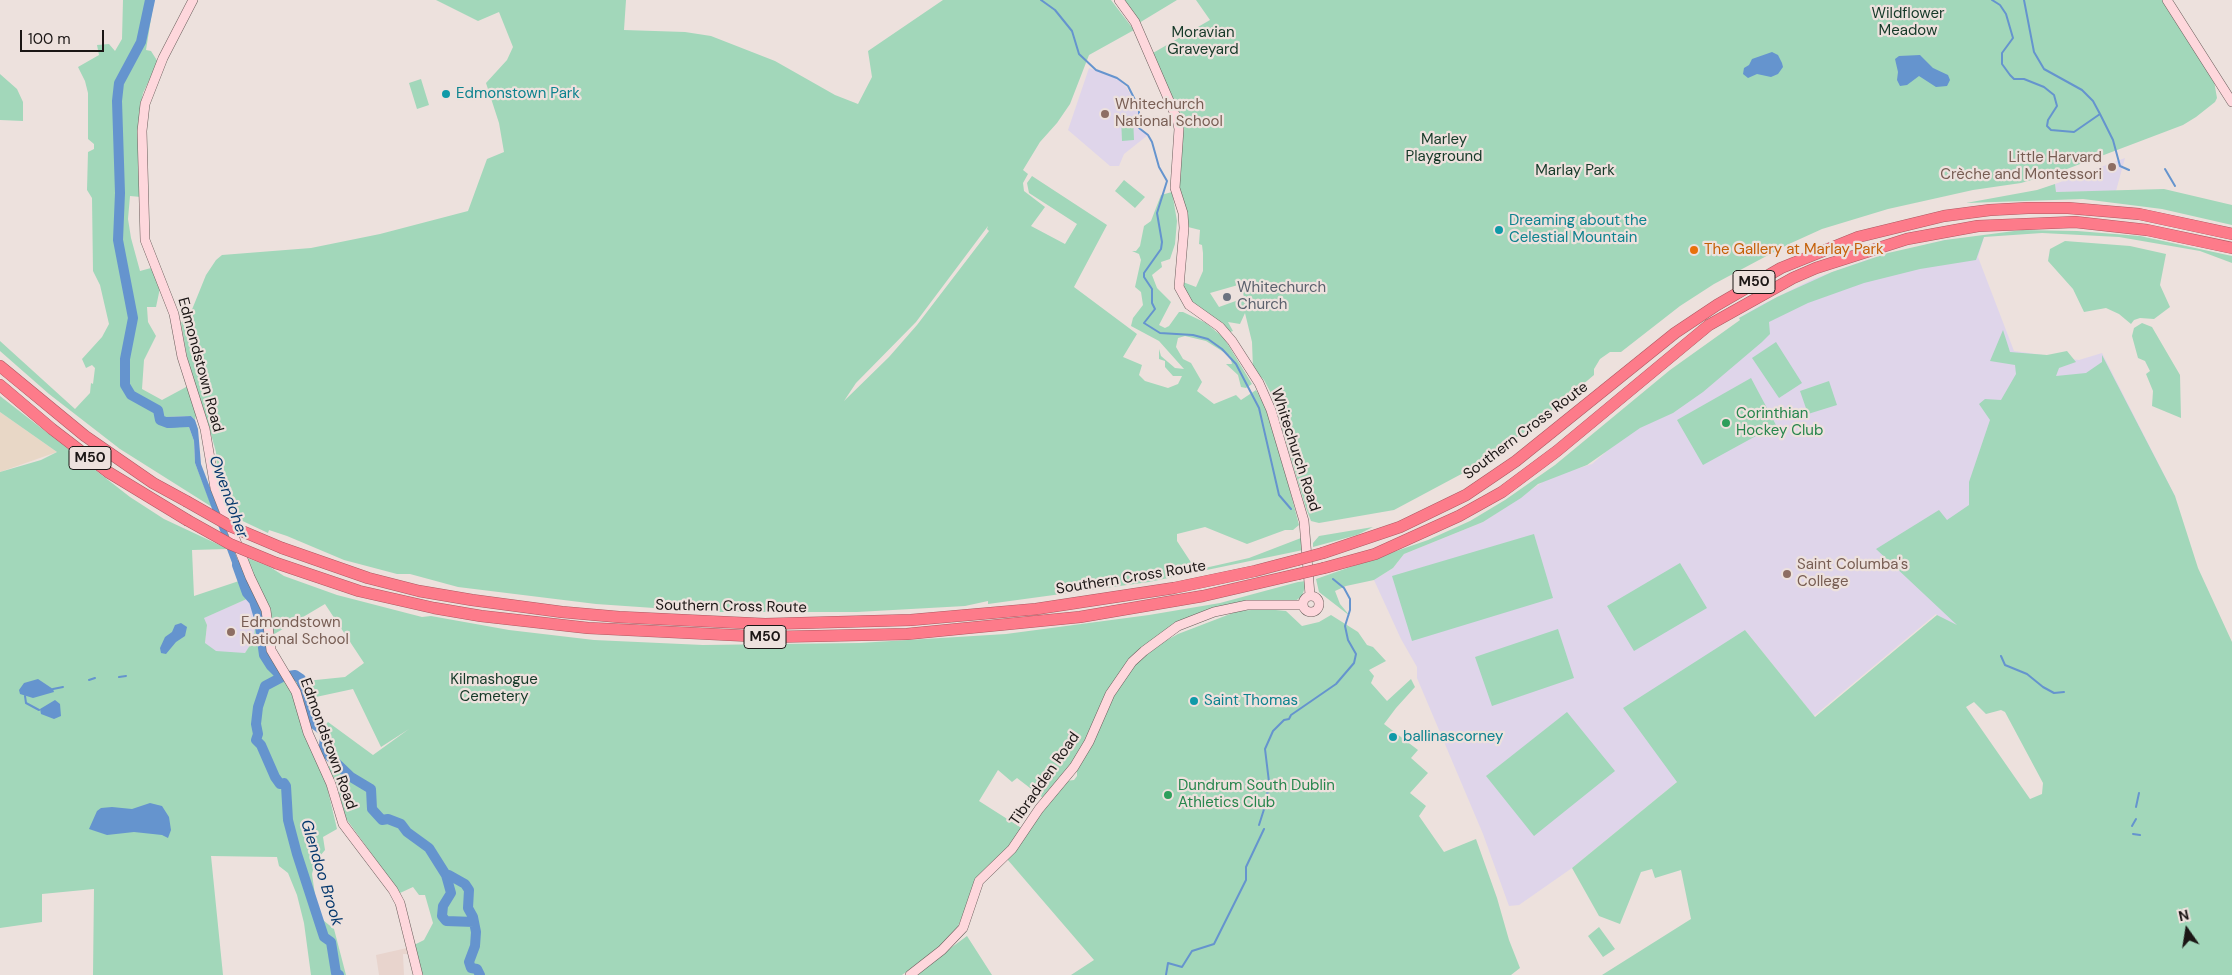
<!DOCTYPE html>
<html>
<head>
<meta charset="utf-8">
<style>
	body { margin:0 }
	#map { position:relative; width:2232px; height:975px; overflow:hidden; background:#ede1dd; font-family:"DM Sans",sans-serif }
	canvas { display:block }
	.north { position:absolute; left:2162px; top:905px; width:50px; height:50px; -webkit-text-stroke:4px #ede1dd; paint-order:stroke; rotate:347deg; font-size:14px; font-weight:700; line-height:20px; text-align:center; color:#1b1615 }
	.north::after { content:''; display:block; margin:auto; width:18px; height:22px; background:#1b1615; clip-path:polygon(50% 0,100% 100%,50% 72%,0 100%) }
	.scale { position:absolute; left:20px; top:30px; width:84px; height:22px; box-sizing:border-box; border:2px solid #1b1615; border-top:0; padding-left:6px; font-size:15px; line-height:18px; white-space:nowrap; color:#1b1615; -webkit-text-stroke:4px #ede1dd; paint-order:stroke }
</style>
</head>
<body>
<div id="map">
<canvas width="2232" height="975"></canvas>
<div class="north">N</div>
<div class="scale">100 m</div>
</div>
<script>
const ctx = document.querySelector('canvas').getContext('2d');
ctx.lineJoin = 'round';
function paint(path, color) {
  ctx.fillStyle = color;
  ctx.fill(path, 'evenodd');
}
function shape(rows) {
  const path = new Path2D();
  for (const r of rows) {
    if (r.length === 3) {
      path.moveTo(r[0] + r[2], r[1]);
      path.arc(r[0], r[1], r[2], 0, 2 * Math.PI);
      continue;
    }
    path.moveTo(r[0], r[1]);
    for (let i = 2; i < r.length; i += 2) path.lineTo(r[i], r[i + 1]);
  }
  return path;
}
function strokePath(path, color, width, dash) {
  ctx.strokeStyle = color;
  ctx.lineWidth = width;
  ctx.lineCap = dash ? 'butt' : 'round';
  ctx.setLineDash(dash || []);
  ctx.stroke(path);
}
function label(font, color, halo, rows, align = 'center') {
  ctx.font = font + ' "DM Sans",sans-serif';
  ctx.lineWidth = 4.5;
  ctx.setLineDash([]);
  ctx.textBaseline = 'middle';
  ctx.strokeStyle = halo;
  ctx.fillStyle = color;
  for (const [text, x, y, turn = 0] of rows) {
    ctx.save();
    ctx.translate(x, y);
    ctx.rotate((+turn || 0) * Math.PI / 180);
    ctx.textAlign = isNaN(turn) ? turn : align;
    if (halo) ctx.strokeText(text, 0, 0);
    ctx.fillText(text, 0, 0);
    ctx.restore();
  }
}
paint(shape([
	[407,948,408,954,403,954,404,975,379,975,376,955]
]), '#e8d4cd');
paint(shape([
	[1089,68,1117,78,1126,87,1139,108,1139,128,1148,135,1124,154,1119,166,1110,166,1068,130],
	[2125,158,2116,191,2056,192,2055,184],
	[1984,237,1978,257,2014,351,2079,360,2102,353,2175,496,1963,648,1936,614,1814,716,1745,630,1678,781,1572,868,1519,905,1509,906,1483,834,1417,678,1417,667,1401,639,1374,580,1393,568,1404,554,1483,522,1550,477,1592,464,1637,425,1741,321,1739,318,1759,306,1813,279,1869,259,1945,240],
	[249,598,252,605,258,602,260,605,253,608,256,617,254,639,245,653,210,661,205,643,207,625,203,618]
]), '#dfd5ea');
paint(shape([
	[0,412,57,452,0,472]
]), '#e8d7c6');
paint(shape([
	[123,0,154,0,146,50,151,51,158,62,143,93,139,114,141,197,130,196,128,219,131,238,140,271,151,268,160,288,156,307,147,307,148,322,156,336,144,360,142,389,162,400,188,386,196,416,195,420,191,416,166,417,167,427,189,427,194,441,195,463,212,507,120,449,49,394,0,351,0,341,75,409,90,393,91,383,93,384,95,368,92,365,86,368,82,359,102,337,109,324,100,285,93,271,92,198,87,190,88,152,94,149,94,144,88,139,88,93,85,81,78,67,99,55,97,45,109,44,115,51,122,39],
	[436,0,626,0,624,30,685,32,711,36,775,61,835,95,858,104,872,77,868,51,943,0,1111,0,1134,30,1089,55,1070,104,1057,123,1040,142,1023,170,1028,174,1023,183,1024,191,1045,207,1031,226,1065,244,1077,224,1029,193,1027,183,1032,176,1107,225,1074,287,1137,334,1123,357,1142,365,1139,375,1145,381,1168,388,1178,384,1182,376,1173,376,1165,367,1165,361,1159,359,1159,349,1161,356,1175,368,1184,369,1159,341,1131,326,1133,318,1143,305,1141,292,1135,287,1141,260,1139,254,1132,251,1136,251,1140,246,1144,226,1151,221,1161,195,1172,192,1177,221,1175,244,1170,259,1161,262,1162,267,1152,275,1157,288,1171,302,1159,325,1165,328,1169,326,1179,312,1183,312,1206,323,1224,338,1252,384,1246,388,1241,387,1238,375,1226,364,1232,364,1230,356,1206,341,1185,336,1178,338,1176,347,1183,359,1191,363,1202,382,1197,391,1214,404,1236,395,1241,400,1256,390,1265,406,1280,452,1299,525,1293,530,1285,530,1247,544,1205,527,1177,534,1177,530,1177,541,1196,570,1249,558,1301,538,1303,550,1149,582,988,604,988,601,965,606,857,612,712,612,596,604,458,587,410,574,397,574,344,560,287,536,269,530,268,533,232,516,217,466,216,452,209,427,188,362,181,323,191,312,206,275,216,260,222,255,311,248,380,234,468,211,487,159,504,152,499,123,486,83,507,60,513,47,499,12,478,21],
	[988,226,987,229,989,231,917,325,889,357,844,401,856,383,916,322],
	[1123,0,1177,0,1139,23],
	[1196,0,2164,0,2214,81,2217,98,2215,102,2196,117,2183,125,2059,172,2021,183,1973,190,1888,209,1822,229,1789,244,1714,284,1680,306,1621,352,1610,352,1600,359,1594,369,1594,375,1532,427,1467,471,1394,510,1319,523,1311,521,1306,508,1272,395,1264,380,1253,369,1252,342,1245,313,1240,324,1228,322,1233,331,1230,332,1198,308,1184,293,1183,282,1196,287,1203,271,1203,253,1202,245,1199,244,1200,230,1188,227,1178,185,1183,133,1153,53,1210,20],
	[1234,280,1242,287,1244,298,1219,307,1210,293,1238,285],
	[0,74,17,89,23,102,23,121,0,120],
	[421,79,429,105,417,109,409,83],
	[1133,116,1134,140,1122,141,1121,117],
	[1124,180,1145,197,1135,208,1115,191],
	[2055,184,2056,192,2164,189,2232,205,2232,225,2162,209,2083,199,1966,203,2037,190],
	[2022,230,2077,231,2140,236,2232,256,2232,263,2200,251,2119,237,2042,233,1984,237,1976,260,1920,269,1864,283,1808,303,1769,322,1770,334,1762,342,1703,392,1673,413,1640,428,1587,465,1538,484,1521,498,1483,522,1404,554,1393,568,1374,580,1346,586,1335,591,1340,604,1350,616,1319,592,1316,579,1428,540,1470,521,1505,500,1555,465,1670,370,1740,320,1739,318,1777,297,1832,272,1888,253,1945,240],
	[2065,241,2130,246,2166,254,2160,285,2170,307,2154,319,2140,318,2134,320,2131,324,2119,314,2106,308,2084,312,2073,289,2048,261,2050,249],
	[2142,323,2152,327,2180,375,2181,418,2152,406,2153,391,2146,374,2150,371,2145,361,2138,358,2132,336,2134,328],
	[2003,330,2010,352,2047,355,2067,351,2076,362,2059,368,2056,376,2086,373,2102,362,2102,355,2175,496,2198,568,2232,642,2232,975,1602,975,1691,919,1681,870,1655,878,1652,869,1641,872,1620,924,1599,916,1572,868,1677,782,1623,708,1745,630,1815,717,1937,615,1957,625,1876,549,1939,510,1947,520,1969,505,1969,482,1990,420,1979,404,1985,399,2001,400,2016,374,2015,365,1990,361],
	[1974,702,1986,714,2001,710,2005,712,2043,783,2042,794,2030,799,1966,707],
	[1776,342,1802,383,1779,398,1752,358],
	[1751,378,1776,425,1703,465,1677,420],
	[1829,381,1837,405,1808,414,1800,391],
	[0,396,130,497,164,519,228,549,192,550,194,596,245,579,250,590,249,598,204,618,207,625,205,643,216,651,245,653,254,639,255,625,263,626,269,659,288,682,324,774,337,829,323,837,325,850,315,862,312,874,318,916,334,929,346,975,311,975,304,923,297,895,288,873,279,866,277,857,211,856,223,975,93,975,94,889,42,894,42,922,0,928,0,472,41,460,57,452,0,412],
	[1373,527,1357,535,1313,547,1313,543,1319,536],
	[1534,534,1553,598,1412,641,1392,576],
	[245,557,270,567,284,576,337,595,422,617,431,616,509,630,594,640,703,645,859,643,1006,634,1149,615,1220,603,1298,582,1306,581,1306,584,1302,596,1294,602,1244,601,1217,607,1135,656,1072,763,1043,798,1017,778,1012,782,998,770,979,801,1023,829,997,861,983,874,957,928,934,952,902,975,422,975,414,945,424,940,433,923,425,895,419,895,413,887,400,893,345,817,337,785,328,767,341,761,329,753,323,728,328,722,373,755,409,729,381,747,353,689,302,700,296,682,345,677,364,663,325,604,271,636],
	[1680,563,1707,608,1634,651,1607,606],
	[1265,609,1286,611,1302,626,1319,622,1331,615,1358,632,1367,645,1373,647,1386,661,1369,670,1374,676,1371,683,1387,701,1411,679,1415,687,1396,708,1384,724,1418,750,1411,758,1428,773,1410,793,1426,806,1419,816,1444,852,1476,839,1497,898,1509,940,1520,968,1511,975,1071,975,1094,960,1007,859,1066,781,1074,780,1077,776,1077,771,1110,701,1136,663,1151,649,1178,634,1238,611],
	[1558,629,1574,678,1492,706,1475,657],
	[1567,712,1615,771,1534,836,1486,776],
	[1599,927,1615,949,1603,957,1588,936],
	[967,936,992,975,914,975]
]), '#a2d7ba');
paint(shape([
	[1772,52,1778,55,1782,63,1783,67,1778,74,1771,77,1757,74,1748,78,1743,74,1744,68,1749,65,1752,59],
	[1920,55,1933,68,1948,75,1950,80,1947,86,1936,87,1919,76,1907,85,1900,86,1897,80,1898,72,1895,59,1899,56],
	[191,416,195,420,198,429,201,464,244,576,238,579,195,463,194,441,189,427,167,428,165,417],
	[181,623,187,627,185,636,176,642,166,654,161,653,160,648,165,637,172,632,175,625],
	[38,679,53,689,54,692,33,698,20,694,19,690,24,683],
	[55,700,60,704,61,716,54,719,41,714,40,709],
	[150,803,162,806,169,817,171,830,168,838,162,835,134,832,107,835,89,829,97,811,101,808,112,807,132,809]
]), '#6594ce');
strokePath(shape([
	[1041,0,1055,10,1072,31,1079,54,1096,70,1117,78,1128,86,1139,108,1139,128,1148,135,1152,142,1159,167,1167,181,1157,213,1162,242,1161,249,1144,273,1144,277,1152,289,1152,303,1155,309,1144,323,1160,333,1193,335,1208,339,1222,349,1236,364,1259,408,1279,495,1291,509],
	[1992,0,2000,5,2006,14,2013,38,2002,53,2002,64,2010,75,2014,79,2024,79,2044,87,2054,95,2057,106,2048,120,2047,126,2051,130,2074,132,2100,114,2113,140,2120,166,2129,170],
	[2024,0,2034,52,2044,69,2082,90,2093,101,2100,114],
	[2165,169,2175,186],
	[2001,656,2005,665,2027,674,2043,687,2054,693,2064,692],
	[119,677,126,676],
	[89,680,95,678],
	[53,689,63,687],
	[25,696,26,703,39,710],
	[2136,807,2139,793],
	[1259,825,1266,803,1269,782,1265,749,1273,731,1284,720,1289,719,1291,715,1336,684,1354,663,1356,654,1348,640,1345,626,1350,610,1350,599,1344,588,1333,579],
	[2132,826,2136,819],
	[2133,834,2140,835],
	[1166,975,1168,963,1182,967,1192,951,1214,944,1246,880,1246,867,1264,829]
]), '#6594ce', 2);
strokePath(shape([
	[150,0,141,42,119,83,117,101,120,193,118,240,133,318,125,359,125,385,131,395,158,410,160,420,168,423,179,422],
	[237,565,247,593,254,601,259,618,264,655,271,666,282,677,295,675,301,679,313,723,322,730,325,736,324,746,327,754,351,777,371,789,372,809,382,820,388,819,401,824,407,832,429,848,446,875,451,893,443,906,442,916,446,921,474,922],
	[282,677,265,686,258,707,256,724,258,734,256,740,261,745,275,777,280,784,284,783,286,786,288,820,297,854,324,937,331,942,336,973,339,975],
	[446,875,449,875,465,884,469,890,468,908,473,917,476,932,475,946,469,962,471,968,477,969,480,975]
]), '#6594ce', 10);
const secondary = shape([
	[193,0,163,58,145,104,142,131,145,240,174,314,182,357,205,429,215,488,250,577,266,610,271,650,296,692,308,733,331,784,343,824,393,890,400,903,418,975],
	[1119,0,1135,22,1177,119,1179,129,1175,188,1183,213,1184,228,1179,287,1189,305,1220,327,1232,341,1259,383,1271,410,1304,521,1310,595],
	[2167,0,2232,102],
	[1311,604,8],
	[910,975,942,950,963,928,979,881,1012,849,1039,809,1074,767,1089,742,1110,694,1132,662,1144,651,1178,626,1214,612,1247,605,1303,605]
]);
const highway = shape([
	[0,366,85,436,153,483,186,501],
	[0,385,52,429,108,472,187,520],
	[282,548,368,578,419,591,472,600,562,612,619,617,765,624,911,620,1036,609,1174,588,1255,571,1297,560],
	[1323,553,1400,527,1466,495,1516,461,1675,333,1717,305,1781,268,1858,237,1944,216,1990,210,2028,208,2068,208,2139,214,2232,234],
	[276,563,359,591,434,608,481,616,588,628,771,637,907,634,1080,617,1203,596,1298,574],
	[1324,568,1375,554,1459,516,1502,492,1557,451,1709,325,1793,278,1816,268,1907,239,1978,226,2075,222,2147,230,2232,248]
]);
strokePath(secondary, '#6a5f5c', 10);
strokePath(highway, '#ae5861', 12);
strokePath(secondary, '#fed7dc', 9);
strokePath(highway, '#fd7b8a', 11);
const highwayBridge = shape([
	[186,501,230,526,282,548],
	[187,520,230,544,276,563],
	[1297,560,1323,553],
	[1298,574,1324,568]
]);
strokePath(highwayBridge, '#ae5861', 12, []);
strokePath(highwayBridge, '#fd7b8a', 11);
for (const [x, y, r, color] of [
	[446,94,5,"#0f9aa8"],
	[1105,114,5,"#8d6e63"],
	[2112,167,5,"#8d6e63"],
	[1499,230,5,"#0f9aa8"],
	[1694,250,5,"#e8710a"],
	[1227,297,5,"#6b7280"],
	[1726,423,5,"#2e9e5b"],
	[1787,574,5,"#8d6e63"],
	[231,632,5,"#8d6e63"],
	[1194,701,5,"#0f9aa8"],
	[1393,737,5,"#0f9aa8"],
	[1168,795,5,"#2e9e5b"]
]) {
  const dot = new Path2D();
  dot.arc(x, y, r, 0, 2 * Math.PI);
  ctx.fillStyle = color;
  ctx.fill(dot);
  strokePath(dot, '#ede1dd', 2);
}
for (const [x, y, w] of [
	[1754,282,42],
	[90,458,42],
	[765,637,42]
]) {
  const box = new Path2D();
  box.roundRect(x - w / 2, y - 11.5, w, 23, 4);
  ctx.fillStyle = '#ede1dd';
  ctx.fill(box);
  strokePath(box, '#1b1615', 1);
}
label('bold 14px', '#1b1615', null, [
	["M50",1754,282],
	["M50",90,458],
	["M50",765,637]
]);
label('15px', '#153928', '#ede1dd', [
	["Wildflower",1908,14],
	["Meadow",1908,31],
	["Moravian",1203,33],
	["Graveyard",1203,50],
	["Marley",1444,140],
	["Playground",1444,157],
	["Marlay Park",1575,171],
	["Kilmashogue",494,680],
	["Cemetery",494,697]
]);
label('15px', '#0d838f', '#ede1dd', [
	["Edmonstown Park",456,94],
	["Dreaming about the",1509,221],
	["Celestial Mountain",1509,238],
	["Saint Thomas",1204,701],
	["ballinascorney",1403,737]
], 'left');
label('15px', '#785e54', '#ede1dd', [
	["Whitechurch",1115,105],
	["National School",1115,122],
	["Little Harvard",2102,158,"right"],
	["Crèche and Montessori",2102,175,"right"],
	["Saint Columba's",1797,565],
	["College",1797,582],
	["Edmondstown",241,623],
	["National School",241,640]
], 'left');
label('15px', '#c56008', '#ede1dd', [
	["The Gallery at Marlay Park",1704,250]
], 'left');
label('15px', '#5b616d', '#ede1dd', [
	["Whitechurch",1237,288],
	["Church",1237,305]
], 'left');
label('15px', '#1b1615', '#ede1dd', [
	["Edmondstown Road",200,365,75],
	["Southern Cross Route",1526,431,-37],
	["Whitechurch Road",1295,450,72],
	["Southern Cross Route",1131,578,-9],
	["Southern Cross Route",731,607,1],
	["Edmondstown Road",328,744,70],
	["Tibradden Road",1045,779,-55]
]);
label('15px', '#27864d', '#ede1dd', [
	["Corinthian",1736,414],
	["Hockey Club",1736,431],
	["Dundrum South Dublin",1178,786],
	["Athletics Club",1178,803]
], 'left');
label('italic 16px', '#05386d', '#ede1dd', [
	["Owendoher",228,497,70],
	["Glendoo Brook",321,873,73]
]);
</script>
</body>
</html>
